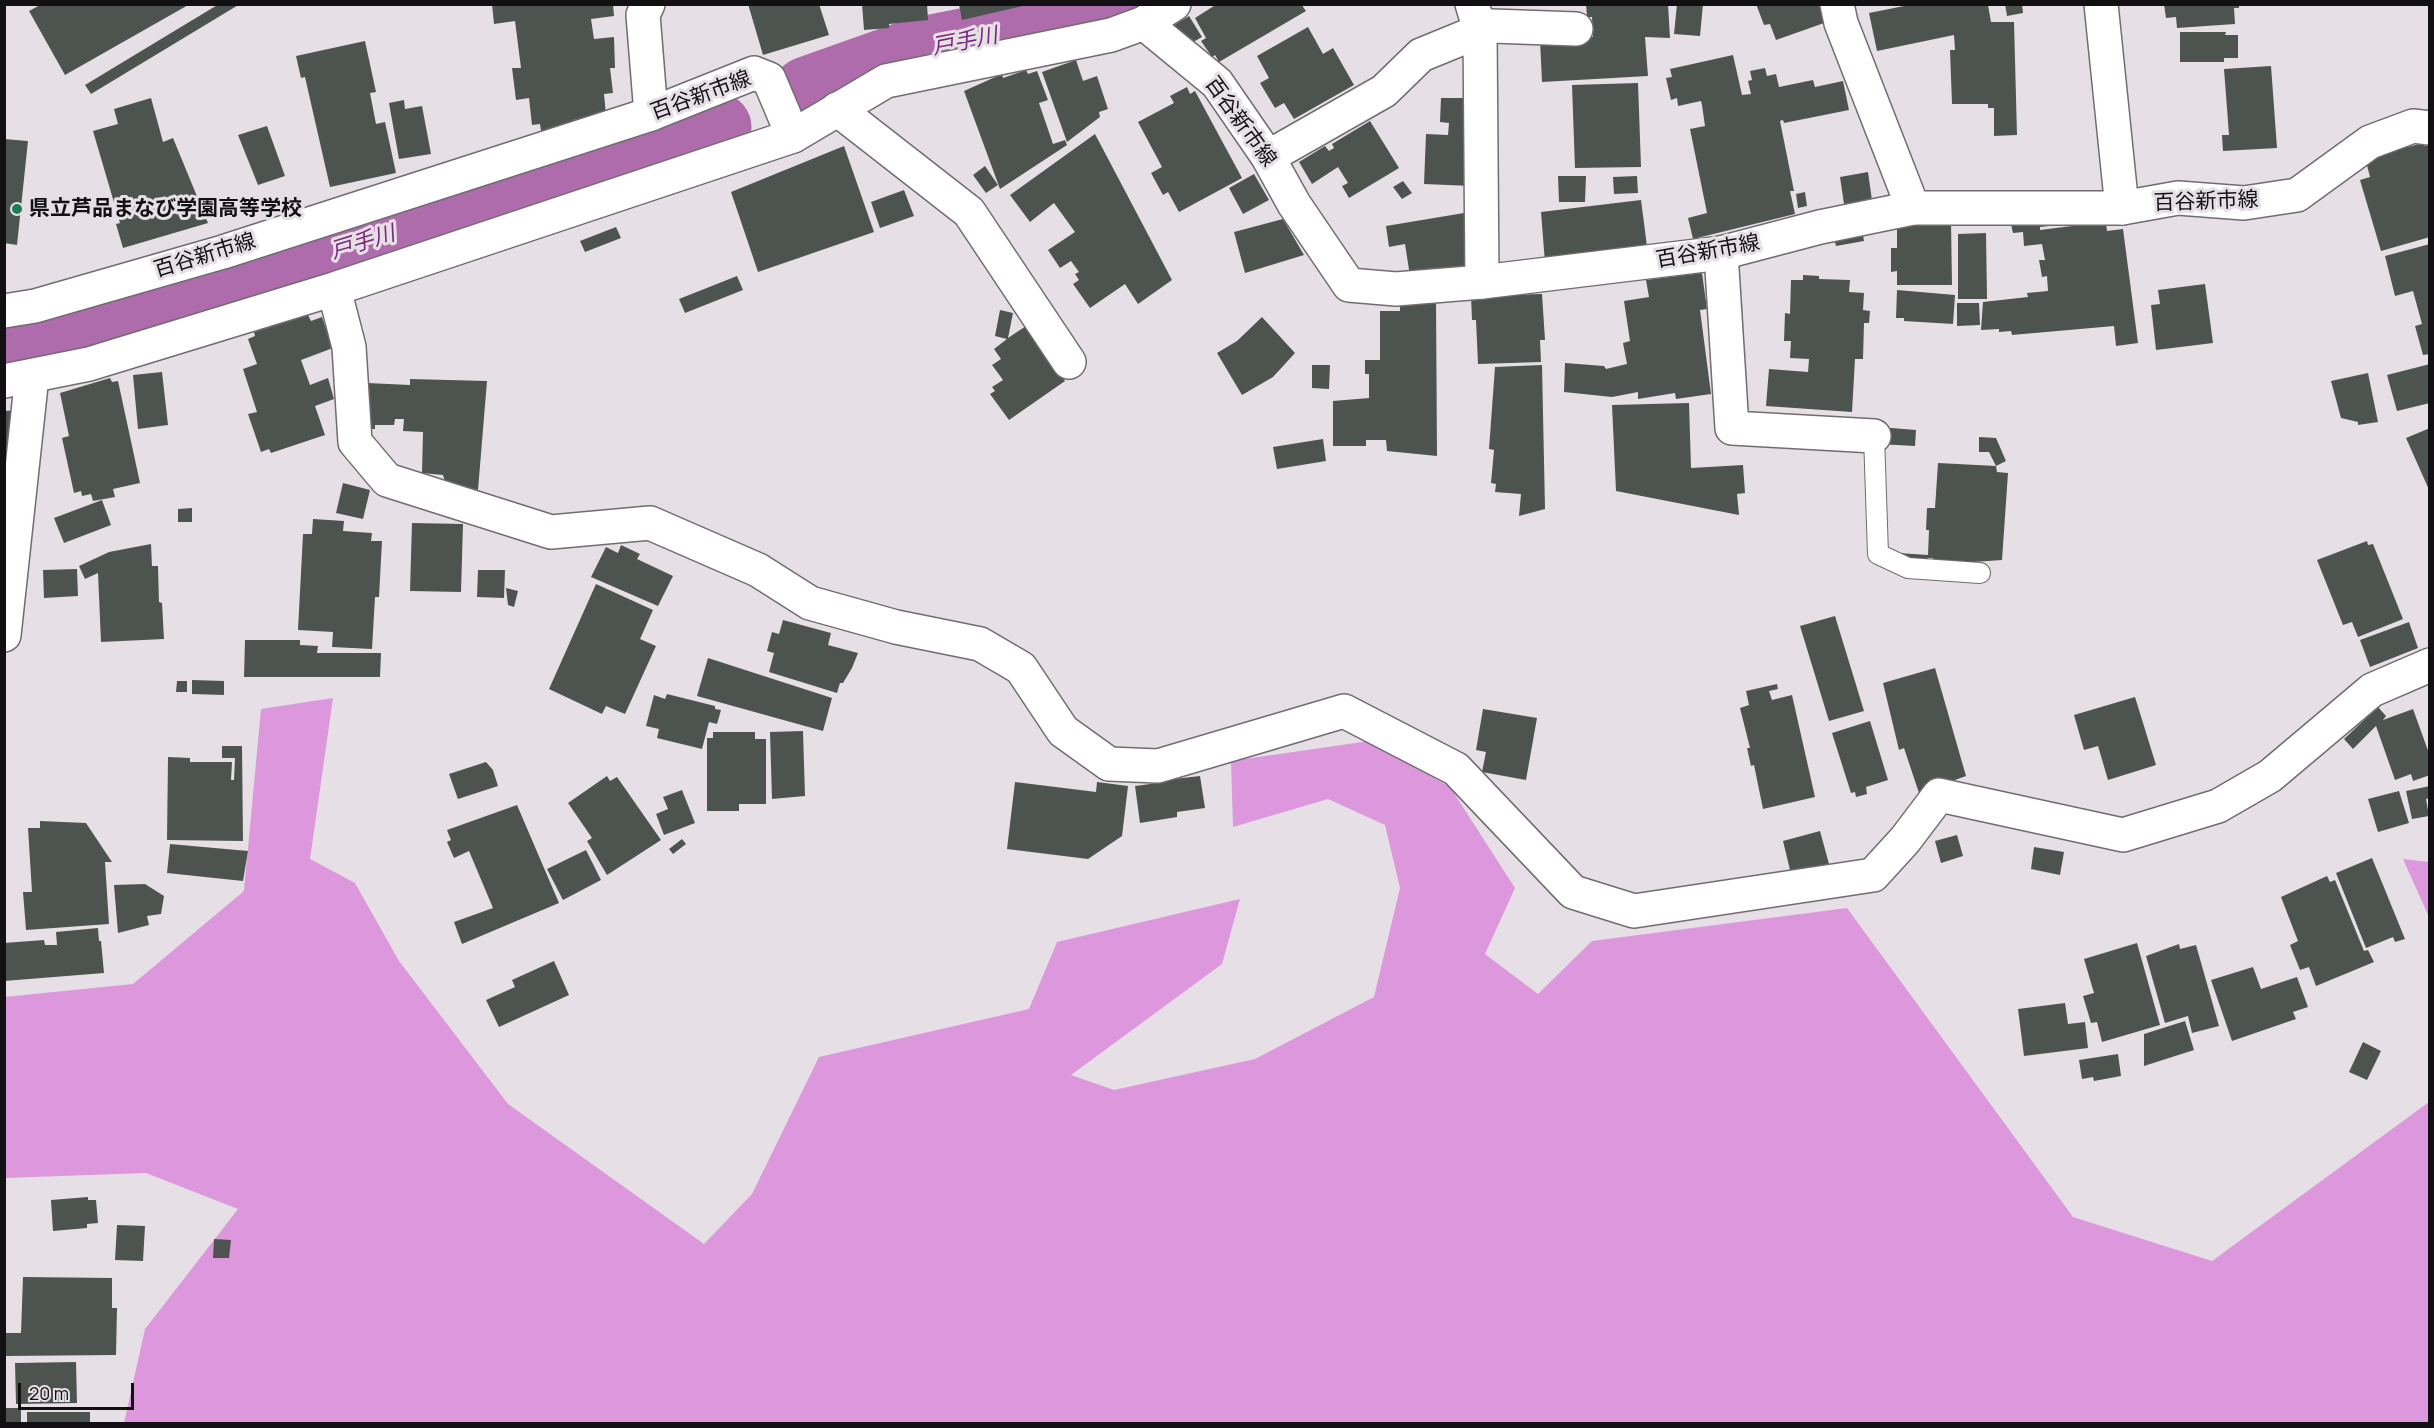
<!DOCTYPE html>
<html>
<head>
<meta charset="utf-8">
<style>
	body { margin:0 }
	#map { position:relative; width:2434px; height:1428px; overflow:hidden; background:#e6e0e6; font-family:Manrope,sans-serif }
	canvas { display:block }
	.frame { position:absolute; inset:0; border:6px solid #121012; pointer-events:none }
	.scale { position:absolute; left:18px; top:1383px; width:116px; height:27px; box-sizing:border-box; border:3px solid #121012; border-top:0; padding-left:8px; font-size:18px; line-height:21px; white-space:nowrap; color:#121012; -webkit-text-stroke:4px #e6e0e6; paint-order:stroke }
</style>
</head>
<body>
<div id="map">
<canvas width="2434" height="1428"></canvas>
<div class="frame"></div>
<div class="scale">20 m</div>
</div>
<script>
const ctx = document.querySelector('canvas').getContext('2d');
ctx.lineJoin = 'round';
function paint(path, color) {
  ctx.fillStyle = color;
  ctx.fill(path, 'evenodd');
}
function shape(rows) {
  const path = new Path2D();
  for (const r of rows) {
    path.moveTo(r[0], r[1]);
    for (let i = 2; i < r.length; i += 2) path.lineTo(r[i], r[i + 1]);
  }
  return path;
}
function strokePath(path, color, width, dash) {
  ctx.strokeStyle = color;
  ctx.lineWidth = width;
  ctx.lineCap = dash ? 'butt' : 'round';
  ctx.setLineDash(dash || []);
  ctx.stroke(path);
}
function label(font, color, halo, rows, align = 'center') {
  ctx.font = font + ' Manrope,"Noto Sans JP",sans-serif';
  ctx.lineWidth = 6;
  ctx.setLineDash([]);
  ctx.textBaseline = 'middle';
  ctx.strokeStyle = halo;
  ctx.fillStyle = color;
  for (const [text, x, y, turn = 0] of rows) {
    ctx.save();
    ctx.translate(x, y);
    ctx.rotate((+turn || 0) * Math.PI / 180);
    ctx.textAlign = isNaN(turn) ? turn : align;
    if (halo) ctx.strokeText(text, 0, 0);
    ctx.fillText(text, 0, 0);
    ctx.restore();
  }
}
paint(shape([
	[333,698,310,859,355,883,399,961,508,1104,704,1244,752,1194,819,1057,1029,1009,1057,942,1240,899,1222,964,1071,1075,1114,1090,1255,1059,1374,997,1400,888,1385,825,1328,799,1233,827,1231,761,1369,741,1450,787,1515,888,1485,954,1538,994,1592,941,1847,908,2073,1217,2212,1261,2429,1102,2429,1423,124,1423,145,1329,238,1209,146,1173,6,1178,4,997,133,984,244,891,261,709],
	[2403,859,2429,862,2429,917]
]), '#dd97dc');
strokePath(shape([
	[807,91,917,52,1109,14,1126,4],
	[4,347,129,316,474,208,717,127]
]), '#ae6cad', 69);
paint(shape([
	[42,4,190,4,65,75,29,11],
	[219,4,240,4,91,94,85,85],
	[492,4,613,4,614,16,591,19,594,39,614,37,615,68,610,68,613,93,604,94,606,115,573,120,574,127,541,131,540,124,532,125,529,98,516,100,512,68,521,68,515,21,494,24],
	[748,4,819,4,829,35,763,55],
	[862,4,927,4,928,20,889,24,889,28,864,30],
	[959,4,1026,4,1027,5,962,20],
	[1217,4,1301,4,1306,11,1219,62,1215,55,1212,57,1201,41,1206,38,1195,18],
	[1586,4,1668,4,1670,38,1645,37,1648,76,1542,82,1540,40,1593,37,1592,17,1587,17],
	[1677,4,1703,4,1700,36,1674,34],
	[1756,4,1826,4,1827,22,1776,40,1770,24,1764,25],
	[2005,4,2022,4,2023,13,2007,16],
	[2164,4,2239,4,2239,8,2234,8,2235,24,2177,28,2176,17,2166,18],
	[1909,5,1988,5,1991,22,2014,22,2017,135,1994,136,1994,108,1988,108,1988,104,1952,104,1950,50,1955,50,1954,35,1877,51,1869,13],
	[1189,16,1202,37,1188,45,1169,28],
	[1308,27,1323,54,1333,48,1354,85,1294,119,1284,103,1275,108,1260,83,1269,78,1257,56],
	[2180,32,2226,32,2225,35,2238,35,2238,58,2224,58,2224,62,2180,62],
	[365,41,376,92,370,93,376,124,385,122,396,173,330,187,305,77,301,78,296,56],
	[1733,55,1742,95,1751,94,1748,81,1752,80,1750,71,1765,68,1767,76,1776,74,1779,87,1813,80,1815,87,1843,81,1849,110,1784,123,1783,120,1780,121,1794,191,1790,191,1795,214,1693,239,1688,218,1707,213,1690,129,1705,126,1702,105,1701,101,1678,106,1677,98,1671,100,1666,78,1672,77,1670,69],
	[1076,60,1083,81,1097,76,1108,109,1099,112,1100,117,1067,142,1042,72],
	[2271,66,2277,148,2223,151,2222,135,2229,135,2224,69],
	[1026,70,1028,74,1037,71,1048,100,1039,103,1053,144,1065,140,1067,145,1000,189,964,91,1002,74,1003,78],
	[1638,83,1641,167,1575,168,1572,85],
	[1187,87,1190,94,1195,91,1242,178,1179,212,1168,192,1163,195,1151,173,1162,167,1138,122,1174,103,1170,96],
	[151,98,163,142,173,138,208,223,123,248,116,224,120,223,93,131,118,124,114,109],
	[1441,98,1467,98,1472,186,1424,184,1426,134,1448,135,1449,123,1440,122],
	[404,100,405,109,422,106,431,154,399,159,389,103],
	[1370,121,1399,168,1349,198,1342,186,1348,183,1338,167,1312,184,1299,162,1325,146,1329,151,1334,148,1332,144],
	[267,126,285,176,258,185,238,135],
	[1095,134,1172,280,1138,304,1125,284,1090,308,1073,284,1079,280,1075,274,1079,272,1071,261,1060,268,1048,250,1075,232,1054,203,1030,222,1010,195],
	[4,139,28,141,17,245,4,243],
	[2424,143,2424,146,2430,145,2430,237,2381,251,2360,180,2370,177,2366,161,2382,153],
	[844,146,874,232,758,272,731,192],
	[985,166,998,185,986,193,973,175],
	[1868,172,1872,200,1844,204,1840,177],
	[1254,174,1269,200,1243,214,1229,188],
	[1558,176,1586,176,1585,202,1559,202],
	[1637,176,1638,193,1614,194,1613,177],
	[1403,181,1412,193,1402,199,1393,187],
	[904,190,914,216,880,228,871,202],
	[1805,192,1807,206,1798,208,1796,194],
	[1641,200,1648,254,1545,263,1541,212],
	[1470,212,1479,264,1410,276,1405,244,1389,247,1386,226],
	[1283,219,1304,255,1245,273,1234,232],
	[2010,220,2047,221,2049,226,2040,227,2040,230,2096,223,2097,225,2106,224,2107,231,2123,229,2138,343,2116,346,2114,326,2012,335,2011,331,1999,332,1999,329,1981,330,1983,302,2028,297,2027,293,2048,291,2047,276,2042,277,2039,260,2045,260,2042,244,2024,246,2023,232,2013,233],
	[1951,222,1952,285,1897,285,1897,271,1891,272,1891,248,1897,248,1897,223],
	[616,227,621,238,585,252,580,241],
	[1862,229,1864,241,1836,246,1833,233],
	[1986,233,1987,299,1958,299,1958,234],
	[2430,244,2430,354,2423,355,2415,326,2422,324,2413,291,2395,296,2385,256],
	[1702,273,1707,309,1700,310,1711,394,1676,399,1675,393,1638,399,1638,392,1612,397,1564,392,1565,363,1604,366,1606,369,1627,364,1623,343,1630,341,1624,301,1649,297,1646,280],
	[1803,275,1819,276,1819,279,1850,280,1849,292,1864,293,1863,310,1870,311,1869,323,1864,323,1863,359,1855,359,1852,412,1766,406,1769,369,1808,372,1809,359,1790,358,1791,341,1784,341,1785,313,1790,314,1791,280,1803,280],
	[737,276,743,290,685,313,679,299],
	[2205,284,2213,343,2156,350,2151,305,2160,304,2158,290],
	[1897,290,1955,295,1953,324,1904,321,1904,318,1896,318],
	[1542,294,1545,340,1540,340,1541,362,1478,364,1476,320,1472,320,1471,296],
	[1400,298,1436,298,1437,456,1387,451,1386,440,1366,440,1366,446,1333,446,1333,401,1369,398,1369,374,1365,374,1365,360,1380,360,1380,311,1400,311],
	[1957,303,1979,303,1980,325,1957,326],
	[1000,310,1013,313,1008,338,1026,326,1065,381,1009,420,990,394,995,391,992,387,1003,380,992,365,1001,359,994,349,1007,339,995,336],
	[308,315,311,321,322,317,333,348,301,360,310,385,328,378,334,399,315,406,325,435,271,453,269,449,261,452,248,414,257,412,243,369,257,364,248,339,255,336,254,332],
	[1262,317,1295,353,1273,377,1242,395,1217,353,1237,341],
	[2430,364,2430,403,2397,411,2387,375],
	[1312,365,1330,365,1329,389,1312,388],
	[1542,365,1545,509,1519,516,1521,494,1495,492,1496,484,1491,483,1494,450,1489,449,1495,367],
	[162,372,168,425,138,429,133,375],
	[2368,373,2378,422,2358,425,2358,422,2341,418,2331,381],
	[110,378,112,382,118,381,140,483,113,489,115,497,93,501,91,494,82,496,81,491,74,493,62,438,69,436,60,393],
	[410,379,487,381,478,490,445,482,443,475,422,473,423,432,403,431,404,419,395,419,394,425,375,425,375,429,365,429,367,383,410,385],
	[1689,403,1691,468,1743,465,1745,493,1737,494,1739,515,1616,491,1612,405],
	[18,410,4,487,4,411],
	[1879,427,1916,430,1915,446,1878,444],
	[2430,428,2430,492,2406,438],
	[1979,437,1996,438,2006,461,1996,466,1989,452,1979,452],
	[1323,439,1326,461,1277,469,1273,447],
	[1938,463,1996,466,1997,472,2008,473,2002,560,1931,565,1933,558,1928,558,1927,571,1898,553,1928,555,1929,530,1926,530,1927,508,1935,508],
	[343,483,370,490,363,519,336,513],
	[102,500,111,525,64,543,54,518],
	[192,508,192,522,178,522,178,509],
	[313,519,344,521,343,531,372,533,371,541,382,541,379,597,375,597,372,649,332,647,333,632,298,630,303,534,312,534],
	[412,523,463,524,461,592,410,591],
	[2367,541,2368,545,2373,544,2403,619,2358,637,2352,622,2343,625,2317,560],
	[151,544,152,566,158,566,159,602,162,603,164,639,101,642,98,573,85,579,79,566,109,552],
	[621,545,640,554,637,559,673,576,658,606,591,577,606,547,618,553],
	[77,569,78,596,44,598,43,570],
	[478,570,505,570,504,598,477,597],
	[596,584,653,610,640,639,656,646,625,714,606,706,602,714,549,689],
	[506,588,518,591,514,607,508,605],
	[1835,616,1864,711,1829,721,1800,626],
	[783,620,831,633,828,645,858,653,852,668,843,683,840,683,837,693,769,672,774,653,767,651,772,632,779,634],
	[2409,622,2418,648,2370,667,2360,640],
	[245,640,300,640,300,645,318,646,317,653,381,653,380,677,244,677],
	[708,658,832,698,823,731,697,696],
	[1935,668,1966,776,1919,793,1904,748,1899,750,1883,683],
	[192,680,224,681,224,695,192,694],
	[177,681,187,681,187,692,176,692],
	[1777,684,1778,689,1769,691,1772,700,1792,695,1815,797,1763,809,1754,765,1751,766,1747,748,1750,748,1740,708,1749,705,1746,691],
	[667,694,715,706,715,709,721,710,717,724,709,722,702,749,657,738,659,729,646,726,654,695,665,699],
	[2135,697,2156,765,2108,780,2098,746,2084,750,2074,715],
	[2378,707,2386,716,2383,720,2413,709,2430,756,2430,775,2413,781,2411,774,2395,780,2376,726,2353,749,2344,739],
	[1483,709,1537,718,1526,780,1482,772,1486,752,1476,750],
	[1870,721,1888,780,1866,787,1867,794,1856,797,1855,792,1851,793,1832,733],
	[803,731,805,796,772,799,770,732],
	[713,732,755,732,755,739,766,739,766,804,739,804,739,811,707,811,707,738,713,738],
	[222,746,242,746,243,841,167,840,168,757,190,758,190,762,232,762,231,780,234,780,235,758,222,758],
	[486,762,493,770,498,786,458,799,449,774],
	[1173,775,1174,779,1200,776,1205,808,1177,812,1177,817,1140,823,1135,786,1158,783,1157,778],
	[607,776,610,781,617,777,661,840,607,875,587,841,592,838,568,803],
	[1015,782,1096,792,1097,782,1128,786,1122,836,1088,859,1007,849],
	[2430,786,2430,798,2426,799,2429,816,2412,819,2406,791],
	[682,790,695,823,664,835,656,814,668,809,663,797],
	[2399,791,2409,823,2378,832,2368,799],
	[517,805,559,903,462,944,454,922,493,908,469,851,454,858,447,842,451,840,447,830],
	[40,821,86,823,112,862,105,862,109,924,26,930,23,892,32,892,28,828,40,828],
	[1820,831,1829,864,1791,874,1783,841],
	[1957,835,1963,856,1941,863,1935,841],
	[682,839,686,844,673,854,669,849],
	[170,844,248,851,243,881,167,873],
	[2034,847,2064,852,2060,875,2031,869],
	[586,850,601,880,563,900,547,869],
	[2372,858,2405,939,2395,942,2393,937,2366,948,2336,873],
	[2327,876,2330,882,2335,880,2364,951,2368,950,2374,962,2316,986,2309,967,2300,970,2290,945,2298,941,2281,897],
	[145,884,164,896,161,914,147,916,149,925,118,933,114,885],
	[98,928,99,941,101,941,104,973,4,981,4,943,44,940,45,945,57,945,56,932],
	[2137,943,2160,1025,2102,1042,2097,1022,2091,1023,2083,996,2094,993,2084,959],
	[2179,944,2180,949,2196,945,2219,1026,2192,1033,2188,1016,2165,1023,2146,956],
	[554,961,569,995,499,1027,486,1000,515,987,512,980],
	[2253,967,2261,989,2297,977,2308,1007,2293,1012,2296,1019,2232,1041,2211,980],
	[2065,1003,2068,1024,2085,1022,2088,1048,2024,1056,2018,1009],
	[2185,1021,2194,1050,2144,1066,2144,1034],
	[2363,1042,2381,1051,2367,1080,2349,1072],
	[2118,1054,2121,1076,2094,1081,2093,1077,2082,1079,2079,1060],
	[88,1197,88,1200,96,1200,98,1223,87,1224,87,1228,53,1231,51,1200],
	[117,1225,145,1226,143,1261,115,1260],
	[214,1239,231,1240,229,1258,213,1258],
	[23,1277,112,1278,112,1308,117,1308,116,1355,5,1356,5,1333,21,1333],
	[76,1362,77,1403,16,1404,15,1363],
	[4,1408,21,1408,21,1424,4,1424],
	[27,1412,90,1412,90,1424,27,1424]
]), '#4d5450');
const service = shape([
	[1874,436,1878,554,1908,568,1980,573]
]);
const minor = shape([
	[648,4,643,15,651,114],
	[1472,4,1480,30,1482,282],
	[1837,4,1841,23,1913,208],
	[2101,4,2122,208],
	[1144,23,1174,4],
	[837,109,969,212,1069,362],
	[1268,157,1384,91,1421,55,1492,26,1576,29],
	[1721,253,1732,428,1874,436],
	[334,289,349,347,355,442,387,480,551,532,650,523,758,570,810,603,896,627,980,644,1021,668,1063,731,1109,764,1158,766,1344,711,1456,769,1573,892,1634,911,1873,875,1905,840,1939,795,2123,835,2218,806,2270,776,2372,690,2430,665],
	[4,381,89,364,334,289,793,136],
	[4,635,32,376]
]);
const secondary = shape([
	[4,311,35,306,223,252,651,114,754,73,769,79,793,136,886,81,1111,35,1144,23,1217,83,1268,157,1294,204,1349,285,1396,289,1482,282,1721,253,1820,227,1913,208,2122,208,2178,198,2244,203,2297,195,2370,142,2413,126,2430,128]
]);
strokePath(service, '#726c72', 22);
strokePath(minor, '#726c72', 36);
strokePath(secondary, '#726c72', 36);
strokePath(service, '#fff', 20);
strokePath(minor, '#fff', 33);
strokePath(secondary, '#fff', 33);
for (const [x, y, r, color] of [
	[17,209,6,"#1d7d55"]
]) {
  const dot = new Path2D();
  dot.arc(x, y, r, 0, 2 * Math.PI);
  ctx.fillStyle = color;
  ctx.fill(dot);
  strokePath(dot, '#e6e0e6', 2);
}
label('21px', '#121012', '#e6e0e6', [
	["百谷新市線",701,96,-20],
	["百谷新市線",1240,122,54],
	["百谷新市線",2206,202,-2],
	["百谷新市線",1708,252,-10],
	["百谷新市線",205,256,-17]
]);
label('bold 21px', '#121012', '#e6e0e6', [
	["県立芦品まなび学園高等学校",29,209]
], 'left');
label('italic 22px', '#7a297a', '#e6e0e6', [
	["戸手川",965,42,-11],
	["戸手川",363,243,-17]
]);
</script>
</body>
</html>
